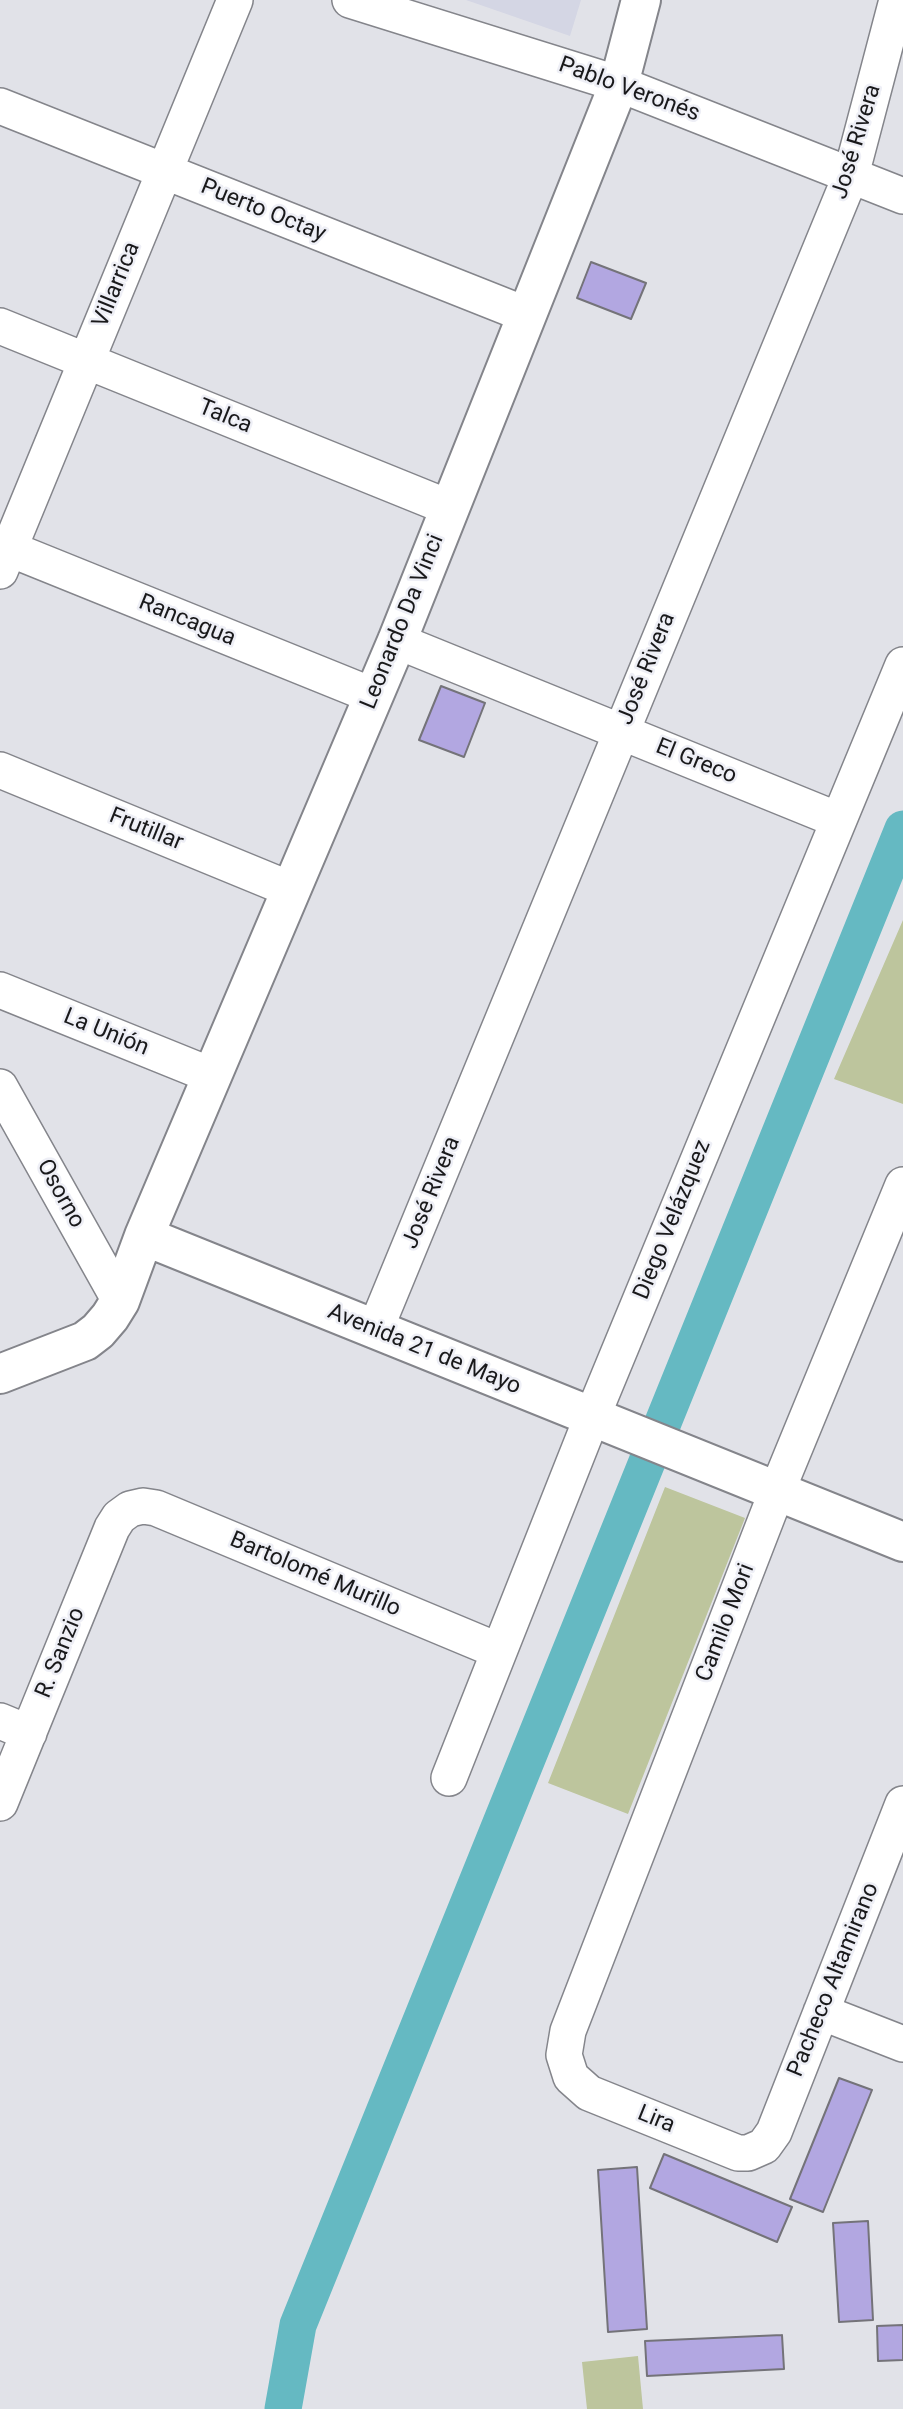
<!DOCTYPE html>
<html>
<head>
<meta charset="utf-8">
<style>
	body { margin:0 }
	canvas { display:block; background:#e1e2e8 }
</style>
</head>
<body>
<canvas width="903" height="2409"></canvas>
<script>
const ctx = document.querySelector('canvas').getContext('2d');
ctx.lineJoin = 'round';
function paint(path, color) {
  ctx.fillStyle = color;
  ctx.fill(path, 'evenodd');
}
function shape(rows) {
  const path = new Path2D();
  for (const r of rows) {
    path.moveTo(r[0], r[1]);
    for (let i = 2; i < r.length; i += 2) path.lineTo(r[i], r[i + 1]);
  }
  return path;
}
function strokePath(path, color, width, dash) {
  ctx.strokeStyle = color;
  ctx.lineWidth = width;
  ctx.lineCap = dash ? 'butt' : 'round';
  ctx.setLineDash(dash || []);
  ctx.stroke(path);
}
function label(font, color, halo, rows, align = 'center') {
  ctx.font = font + ' Roboto,sans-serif';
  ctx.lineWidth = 5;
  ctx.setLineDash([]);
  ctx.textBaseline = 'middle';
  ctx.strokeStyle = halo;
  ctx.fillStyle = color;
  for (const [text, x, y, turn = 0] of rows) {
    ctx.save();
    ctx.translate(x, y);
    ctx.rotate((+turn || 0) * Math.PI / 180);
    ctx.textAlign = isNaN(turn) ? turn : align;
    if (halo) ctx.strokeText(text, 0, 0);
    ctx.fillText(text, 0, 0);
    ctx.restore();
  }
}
paint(shape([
	[466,0,581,0,570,36]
]), '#d4d6e4');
paint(shape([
	[903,920,903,1104,834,1079],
	[665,1487,745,1518,628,1814,548,1783],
	[638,2356,643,2409,587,2409,582,2362]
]), '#bdc59d');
strokePath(shape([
	[283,2409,298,2325,903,829]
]), '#65b9c2', 37);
const building = shape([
	[591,262,646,283,631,319,577,298,591,262],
	[441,686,485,703,464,757,419,740,441,686],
	[839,2078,872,2090,823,2212,790,2199,839,2078],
	[664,2154,792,2207,777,2242,650,2188,664,2154],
	[637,2167,647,2329,608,2332,598,2170,637,2167],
	[868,2221,873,2320,839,2322,833,2223,868,2221],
	[903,2325,903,2360,878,2361,877,2326,903,2325],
	[782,2335,784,2369,647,2376,645,2341,782,2335]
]);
paint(building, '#b2a7e1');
strokePath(building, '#747379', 2);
const street = shape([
	[350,0,619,84,903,196],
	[0,106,527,315],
	[0,326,450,508],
	[0,545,374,696],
	[0,571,235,0],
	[397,641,838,820],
	[0,770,292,890],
	[0,990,213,1076],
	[0,1087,120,1301],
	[903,1185,777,1491,568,2031,564,2055,571,2077,589,2093,738,2153,748,2153,764,2146,774,2132,903,1804],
	[375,1330,851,175,897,0],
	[0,1721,29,1733],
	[449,1778,592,1417,903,665],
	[0,1803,112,1528,119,1517,130,1509,143,1506,156,1508,499,1651],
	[821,2012,903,2044]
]);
const secondary = shape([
	[144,1236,903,1542],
	[0,1374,85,1341,98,1331,110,1317,120,1301,144,1236,397,641,619,84,641,0]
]);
strokePath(street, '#84858b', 38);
strokePath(secondary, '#84858b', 42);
strokePath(street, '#fff', 35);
strokePath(secondary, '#fff', 38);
label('23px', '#19191b', '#eeeff6', [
	["Pablo Veronés",629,90,20],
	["José Rivera",857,142,-73],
	["Puerto Octay",263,211,22],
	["Villarrica",117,285,-68],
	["Talca",225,417,22],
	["Rancagua",187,621,22],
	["Leonardo Da Vinci",403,622,-68],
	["José Rivera",647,669,-68],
	["El Greco",696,762,22],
	["Frutillar",146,830,22],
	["La Unión",106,1033,22],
	["José Rivera",432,1193,-68],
	["Osorno",60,1194,61],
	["Diego Velázquez",673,1220,-68],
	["Avenida 21 de Mayo",424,1350,22],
	["Bartolomé Murillo",315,1575,23],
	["Camilo Mori",726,1623,-69],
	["R. Sanzio",61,1653,-68],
	["Pacheco Altamirano",834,1980,-68],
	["Lira",656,2120,22]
]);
</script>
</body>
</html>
